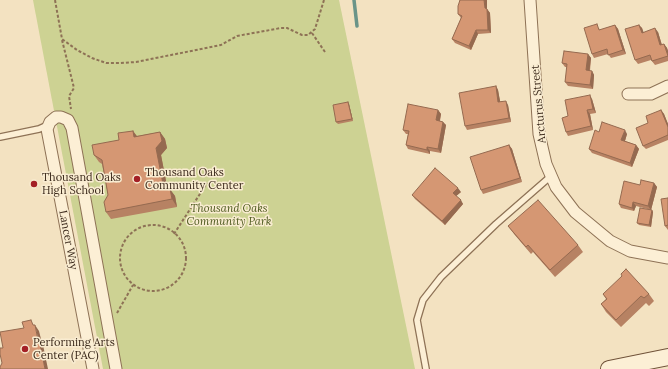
<!DOCTYPE html>
<html>
<head>
<meta charset="utf-8">
<style>
	body { margin:0 }
	canvas { display:block; background:#f3e2c1 }
</style>
</head>
<body>
<canvas width="668" height="369"></canvas>
<script>
const ctx = document.querySelector('canvas').getContext('2d');
ctx.lineJoin = 'round';
function paint(path, color) {
  ctx.fillStyle = color;
  ctx.fill(path, 'evenodd');
}
function shape(rows) {
  const path = new Path2D();
  for (const r of rows) {
    if (r.length === 3) {
      path.moveTo(r[0] + r[2], r[1]);
      path.arc(r[0], r[1], r[2], 0, 2 * Math.PI);
      continue;
    }
    path.moveTo(r[0], r[1]);
    for (let i = 2; i < r.length; i += 2) path.lineTo(r[i], r[i + 1]);
  }
  return path;
}
function strokePath(path, color, width, dash) {
  ctx.strokeStyle = color;
  ctx.lineWidth = width;
  ctx.lineCap = dash ? 'butt' : 'round';
  ctx.setLineDash(dash || []);
  ctx.stroke(path);
}
function label(font, color, halo, rows, align = 'center') {
  ctx.font = font + ' Lora,serif';
  ctx.lineWidth = 3;
  ctx.setLineDash([]);
  ctx.textBaseline = 'middle';
  ctx.strokeStyle = halo;
  ctx.fillStyle = color;
  for (const [text, x, y, turn = 0] of rows) {
    ctx.save();
    ctx.translate(x, y);
    ctx.rotate((+turn || 0) * Math.PI / 180);
    ctx.textAlign = isNaN(turn) ? turn : align;
    if (halo) ctx.strokeText(text, 0, 0);
    ctx.fillText(text, 0, 0);
    ctx.restore();
  }
}
paint(shape([
	[33,0,339,0,415,369,103,369]
]), '#cdd293');
strokePath(shape([
	[354,0,357,26]
]), '#6a9488', 3.5);
const service = shape([
	[0,137,39,129,48,125],
	[426,369,417,320,423,300,441,277,496,224,551,176]
]);
const minor = shape([
	[530,0,539,134,546,164,556,187,575,212,610,241,630,251,668,258],
	[628,94,651,94,668,86],
	[93,369,47,129,50,122,56,117,61,117,68,120,72,128,116,369]
]);
const secondary = shape([
	[609,369,668,357]
]);
strokePath(service, '#8e7256', 8);
strokePath(minor, '#8e7256', 13);
strokePath(secondary, '#705239', 18);
strokePath(shape([
	[55,0,62,39,77,50,92,58,106,63,120,63,136,62,221,45,237,36,281,28,287,28,302,35,308,35,315,29,324,0],
	[312,33,325,52],
	[62,40,74,88,69,96,71,109],
	[153,258,33],
	[174,234,207,183],
	[117,313,133,285]
]), '#8e7256', 2, [3, 2]);
strokePath(service, '#fcefd5', 5.5);
strokePath(minor, '#fcefd5', 11);
strokePath(secondary, '#fcefd5', 16);
paint(shape([
	[460,0,487,0,487,9,490,13,491,33,478,34,471,50,455,43,452,39,461,18,458,14],
	[615,25,618,29,626,54,611,58,608,54,594,58,592,54,600,28,600,30],
	[639,25,642,28,643,32,658,32,662,45,664,44,667,48,668,51,668,61,655,65,651,60,638,64,635,60],
	[588,54,591,58,590,71,592,71,594,75,593,89,568,86,565,82,567,67,565,67,562,63],
	[496,86,498,90,500,102,508,105,511,122,467,130,465,126],
	[592,99,596,113,590,114,593,130,568,136,566,132,568,116],
	[348,102,349,104,353,121,338,124,336,122],
	[438,110,441,114,440,121,443,122,446,125,441,153,430,151,430,154,408,149,406,145,408,134,406,134,403,130],
	[661,110,664,114,668,124,668,140,646,149,643,146,648,123],
	[133,131,137,136,160,132,165,139,167,148,161,155,167,187,175,196,177,207,111,219,106,212,108,195,102,164,99,162,94,155,119,140],
	[599,132,627,134,625,141,636,145,639,149,632,167,592,153,589,149],
	[509,145,512,149,522,182,483,194,481,190],
	[654,183,657,187,651,210,636,206,634,211,621,208,619,204,640,185],
	[461,192,456,196,463,204,445,225,415,199,412,195],
	[668,198,668,230,665,226],
	[652,210,653,212,651,227,639,225,637,223],
	[508,226,578,245,583,252,555,277,533,252,531,254,514,234],
	[603,294,649,294,654,301,649,306,646,303,621,327,606,312,601,304,606,299]
]), '#b78263');
paint(shape([
	[484,0,487,0,487,12,485,8],
	[487,9,490,13,491,33,488,30],
	[615,25,618,29,626,54,623,50],
	[639,25,642,28,645,36,642,33],
	[655,28,658,32,663,49,660,45],
	[476,30,478,34,471,50,469,46],
	[664,44,667,48,668,51,668,55],
	[588,54,591,58,589,74,586,70],
	[592,71,594,75,593,89,590,85],
	[496,86,498,90,501,106,498,102],
	[590,95,592,99,596,113,593,109],
	[506,101,508,105,511,122,509,118],
	[348,102,349,104,353,121,352,119],
	[438,110,441,114,439,124,436,120],
	[587,110,590,114,593,130,591,126],
	[661,110,664,114,668,124,668,127],
	[443,122,446,125,441,153,438,149],
	[625,130,627,134,624,144,621,140],
	[133,131,138,138,134,137],
	[160,132,165,139,167,148,161,155,168,191,163,184,156,148],
	[509,145,512,149,522,182,520,178],
	[636,145,639,149,632,167,630,163],
	[427,147,430,151,430,154,427,150],
	[654,183,657,187,651,210,648,206],
	[458,188,461,192,455,197,453,193],
	[170,189,175,196,177,207,172,199],
	[461,200,463,204,445,225,442,221],
	[633,202,636,206,634,211,632,208],
	[652,210,653,212,651,227,649,225],
	[35,325,39,331,42,343,43,345,48,369,45,369]
]), '#956a50');
const building = shape([
	[460,0,484,0,485,8,487,9,488,30,476,30,469,46,452,39,462,16,458,14,458,6,460,0],
	[597,24,599,30,615,25,623,50,608,55,607,49,592,54,584,28,597,24],
	[639,25,642,33,655,28,660,45,664,44,668,56,652,61,650,55,635,60,625,29,639,25],
	[564,51,588,54,586,70,592,71,590,85,565,82,567,64,562,63,564,51],
	[496,86,498,102,506,101,509,118,465,126,459,93,496,86],
	[590,95,593,109,587,110,591,126,566,132,562,118,568,116,565,100,590,95],
	[348,102,352,119,336,122,333,105,348,102],
	[408,104,438,110,436,120,443,122,438,149,427,147,427,150,406,145,409,131,403,130,408,104],
	[661,110,668,127,668,135,643,146,636,128,648,123,646,116,661,110],
	[602,122,625,130,621,140,636,145,630,163,589,149,595,130,599,132,602,122],
	[133,131,134,137,160,132,162,141,156,148,163,184,170,189,172,199,106,212,104,202,108,195,102,160,94,155,92,145,119,140,118,133,133,131],
	[509,145,520,178,481,190,470,157,509,145],
	[435,168,458,188,453,193,461,200,442,221,412,195,435,168],
	[641,180,654,183,648,206,633,202,632,208,619,204,624,181,640,185,641,180],
	[668,198,668,225,665,226,661,199,668,198],
	[538,200,578,245,550,270,528,245,526,247,508,226,538,200],
	[640,208,652,210,649,225,637,223,640,208],
	[626,269,649,294,644,298,641,296,616,320,601,304,607,299,603,294,622,276,621,274,626,269],
	[31,320,33,325,35,325,38,340,39,339,45,369,0,369,0,367,2,363,0,354,0,348,3,348,0,332,24,328,22,322,31,320]
]);
paint(building, '#d59773');
strokePath(building, '#956a50', 1);
for (const [x, y, r, color] of [
	[137,179,4,"#a42026"],
	[34,184,4,"#a42026"],
	[25,349,4,"#a42026"]
]) {
  const dot = new Path2D();
  dot.arc(x, y, r, 0, 2 * Math.PI);
  ctx.fillStyle = color;
  ctx.fill(dot);
  strokePath(dot, '#f9ecd1', 1.5);
}
label('11px', '#3c2a1c', '#f9ecd1', [
	["Arcturus Street",539,104,-95],
	["Lancer Way",68,240,79]
]);
label('11px', '#3c2a1c', '#f9ecd1', [
	["Thousand Oaks",145,173],
	["Community Center",145,186],
	["Thousand Oaks",42,178],
	["High School",42,191],
	["Performing Arts",33,343],
	["Center (PAC)",33,356]
], 'left');
label('italic 11px', '#4f5b20', '#f9ecd1', [
	["Thousand Oaks",229,209],
	["Community Park",229,222]
]);
</script>
</body>
</html>
